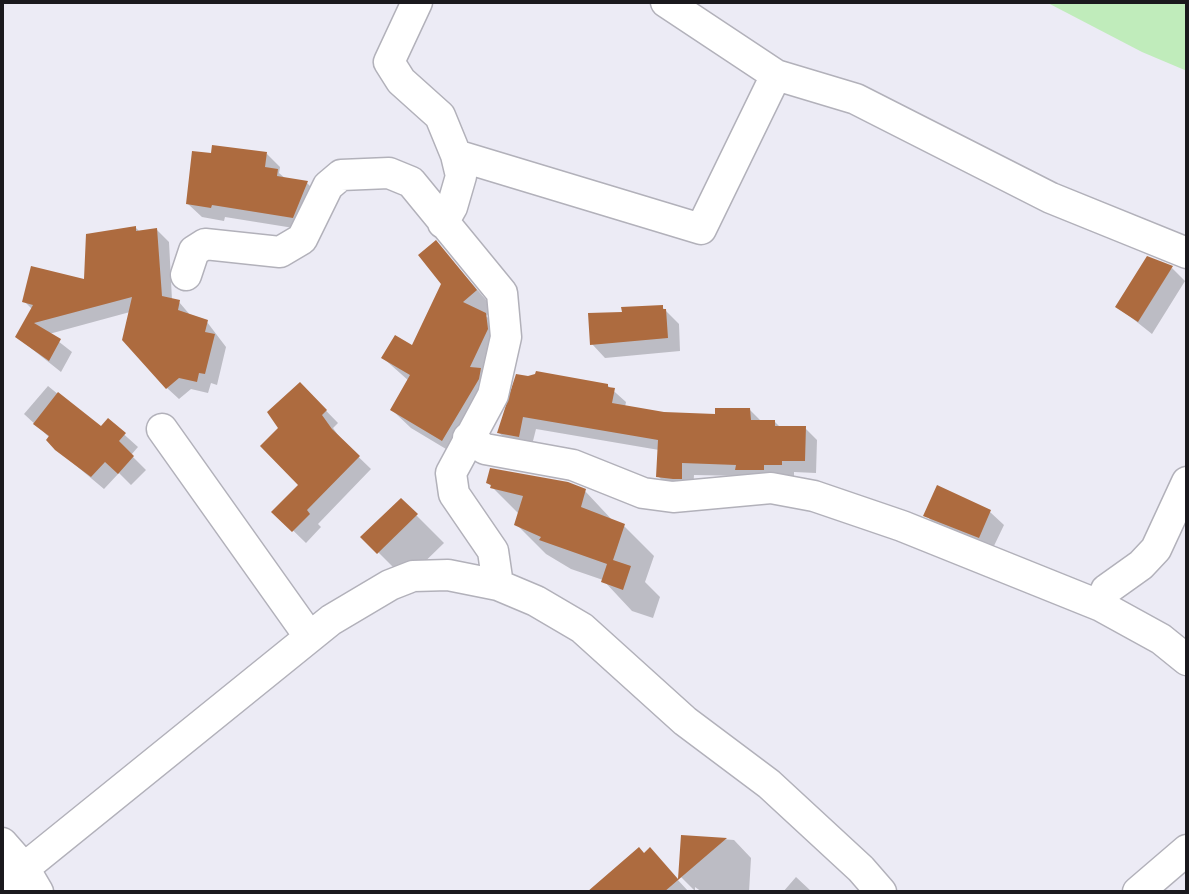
<!DOCTYPE html>
<html>
<head>
<meta charset="utf-8">
<style>
	body { margin:0 }
	#map { position:relative; width:1189px; height:894px; overflow:hidden; background:#ecebf5; font-family:"Zilla Slab",serif }
	canvas { display:block }
	.frame { position:absolute; inset:0; border:4px solid #1a191d; pointer-events:none }
</style>
</head>
<body>
<div id="map">
<canvas width="1189" height="894"></canvas>
<div class="frame"></div>
</div>
<script>
const ctx = document.querySelector('canvas').getContext('2d');
ctx.lineJoin = 'round';
function paint(path, color) {
  ctx.fillStyle = color;
  ctx.fill(path, 'evenodd');
}
function shape(rows) {
  const path = new Path2D();
  for (const r of rows) {
    path.moveTo(r[0], r[1]);
    for (let i = 2; i < r.length; i += 2) path.lineTo(r[i], r[i + 1]);
  }
  return path;
}
function strokePath(path, color, width, dash) {
  ctx.strokeStyle = color;
  ctx.lineWidth = width;
  ctx.lineCap = dash ? 'butt' : 'round';
  ctx.setLineDash(dash || []);
  ctx.stroke(path);
}
paint(shape([
	[1046,2,1187,2,1187,71,1142,52]
]), '#c0ecbb');
paint(shape([
	[267,154,280,167,279,173,286,179,307,183,320,196,306,230,225,217,224,221,202,217,188,204],
	[136,228,140,232,157,230,169,242,172,300,179,302,191,316,207,322,226,347,217,385,211,383,208,393,191,389,179,399,167,388,130,312,49,334,72,352,61,372,17,337,33,310,24,301,85,282],
	[436,242,494,309,486,316,504,333,461,458,411,428,392,410,409,381,383,358,413,348,443,284],
	[1172,268,1185,281,1152,334,1118,307],
	[662,307,679,324,680,351,605,358,592,344],
	[517,376,607,385,626,402,625,407,664,414,716,416,750,410,762,422,775,422,780,427,805,428,817,440,816,473,794,472,794,477,694,475,693,490,670,489,658,476,659,450,536,429,531,449,512,445,499,433],
	[300,384,338,423,333,428,343,442,371,469,318,524,321,527,306,543,274,512,301,485,281,429],
	[48,386,101,429,108,420,138,447,131,455,146,470,131,485,119,473,104,489,61,453,50,438,24,414],
	[488,483,585,491,614,522,624,526,654,556,645,582,660,597,653,618,632,611,603,580,571,569,546,554,516,524,519,514],
	[938,488,990,512,1004,525,992,550,939,529,926,515],
	[401,500,444,543,406,580,363,537],
	[683,836,734,840,751,858,749,892,702,892,695,887,695,891,680,876],
	[638,850,644,855,650,850,689,892,589,892],
	[796,877,812,892,783,892]
]), '#0003');
paint(shape([
	[212,145,267,152,265,167,278,169,277,176,308,181,293,218,212,205,211,208,186,204,192,151,211,153],
	[136,226,136,231,157,228,162,296,180,300,178,310,208,320,205,332,215,334,205,374,199,373,197,382,179,378,166,389,122,340,132,297,34,323,61,339,49,361,15,337,33,305,22,302,31,266,84,279,86,234],
	[436,240,477,290,463,302,486,313,488,329,470,367,481,368,479,379,442,441,390,410,410,375,381,358,395,335,412,345,441,284,418,255],
	[1147,256,1173,266,1138,322,1115,307],
	[663,305,663,309,666,309,668,338,590,345,588,313,622,312,621,307],
	[536,371,608,384,608,387,615,388,612,403,664,412,715,414,715,408,750,408,751,420,775,420,775,426,806,426,805,461,782,461,782,465,764,465,764,470,735,470,736,465,682,463,682,479,673,479,656,477,658,440,523,417,519,437,497,433,516,374,528,376,535,374],
	[300,382,327,410,322,415,332,429,360,456,307,510,310,514,292,532,271,512,298,485,260,446,278,428,267,412],
	[58,392,101,426,108,418,126,433,119,441,134,456,118,474,105,462,91,477,55,450,46,440,49,436,33,424],
	[490,468,568,482,586,489,581,507,625,524,613,560,631,566,623,590,601,582,607,564,539,540,541,537,514,525,523,496,490,488,491,485,486,483],
	[937,485,991,510,979,538,923,516],
	[401,498,418,514,377,554,360,537],
	[681,835,727,838,664,892,587,892,639,847,644,853,650,847,678,879]
]), '#ad6b3f');
const minor = shape([
	[417,2,389,62,401,81,440,116,456,155,461,176,452,207,443,223],
	[666,2,776,75,856,99,1051,198,1187,253],
	[456,155,701,229,776,75],
	[186,275,194,251,205,244,280,252,302,239,328,186,341,175,389,173,411,182,502,293,506,337,493,395,451,473,454,494,493,551,498,585],
	[162,429,309,636],
	[468,438,485,449,573,465,643,493,673,497,771,488,814,496,902,526,1101,606,1161,639,1187,660],
	[1101,606,1106,590,1141,565,1156,549,1187,482],
	[2,843,24,868,38,892],
	[2,886,331,620,390,585,413,576,448,575,498,585,536,601,582,628,685,721,769,784,861,869,881,892],
	[1138,892,1187,850]
]);
strokePath(minor, '#b2b1ba', 33);
strokePath(minor, '#fff', 30);
</script>
</body>
</html>
